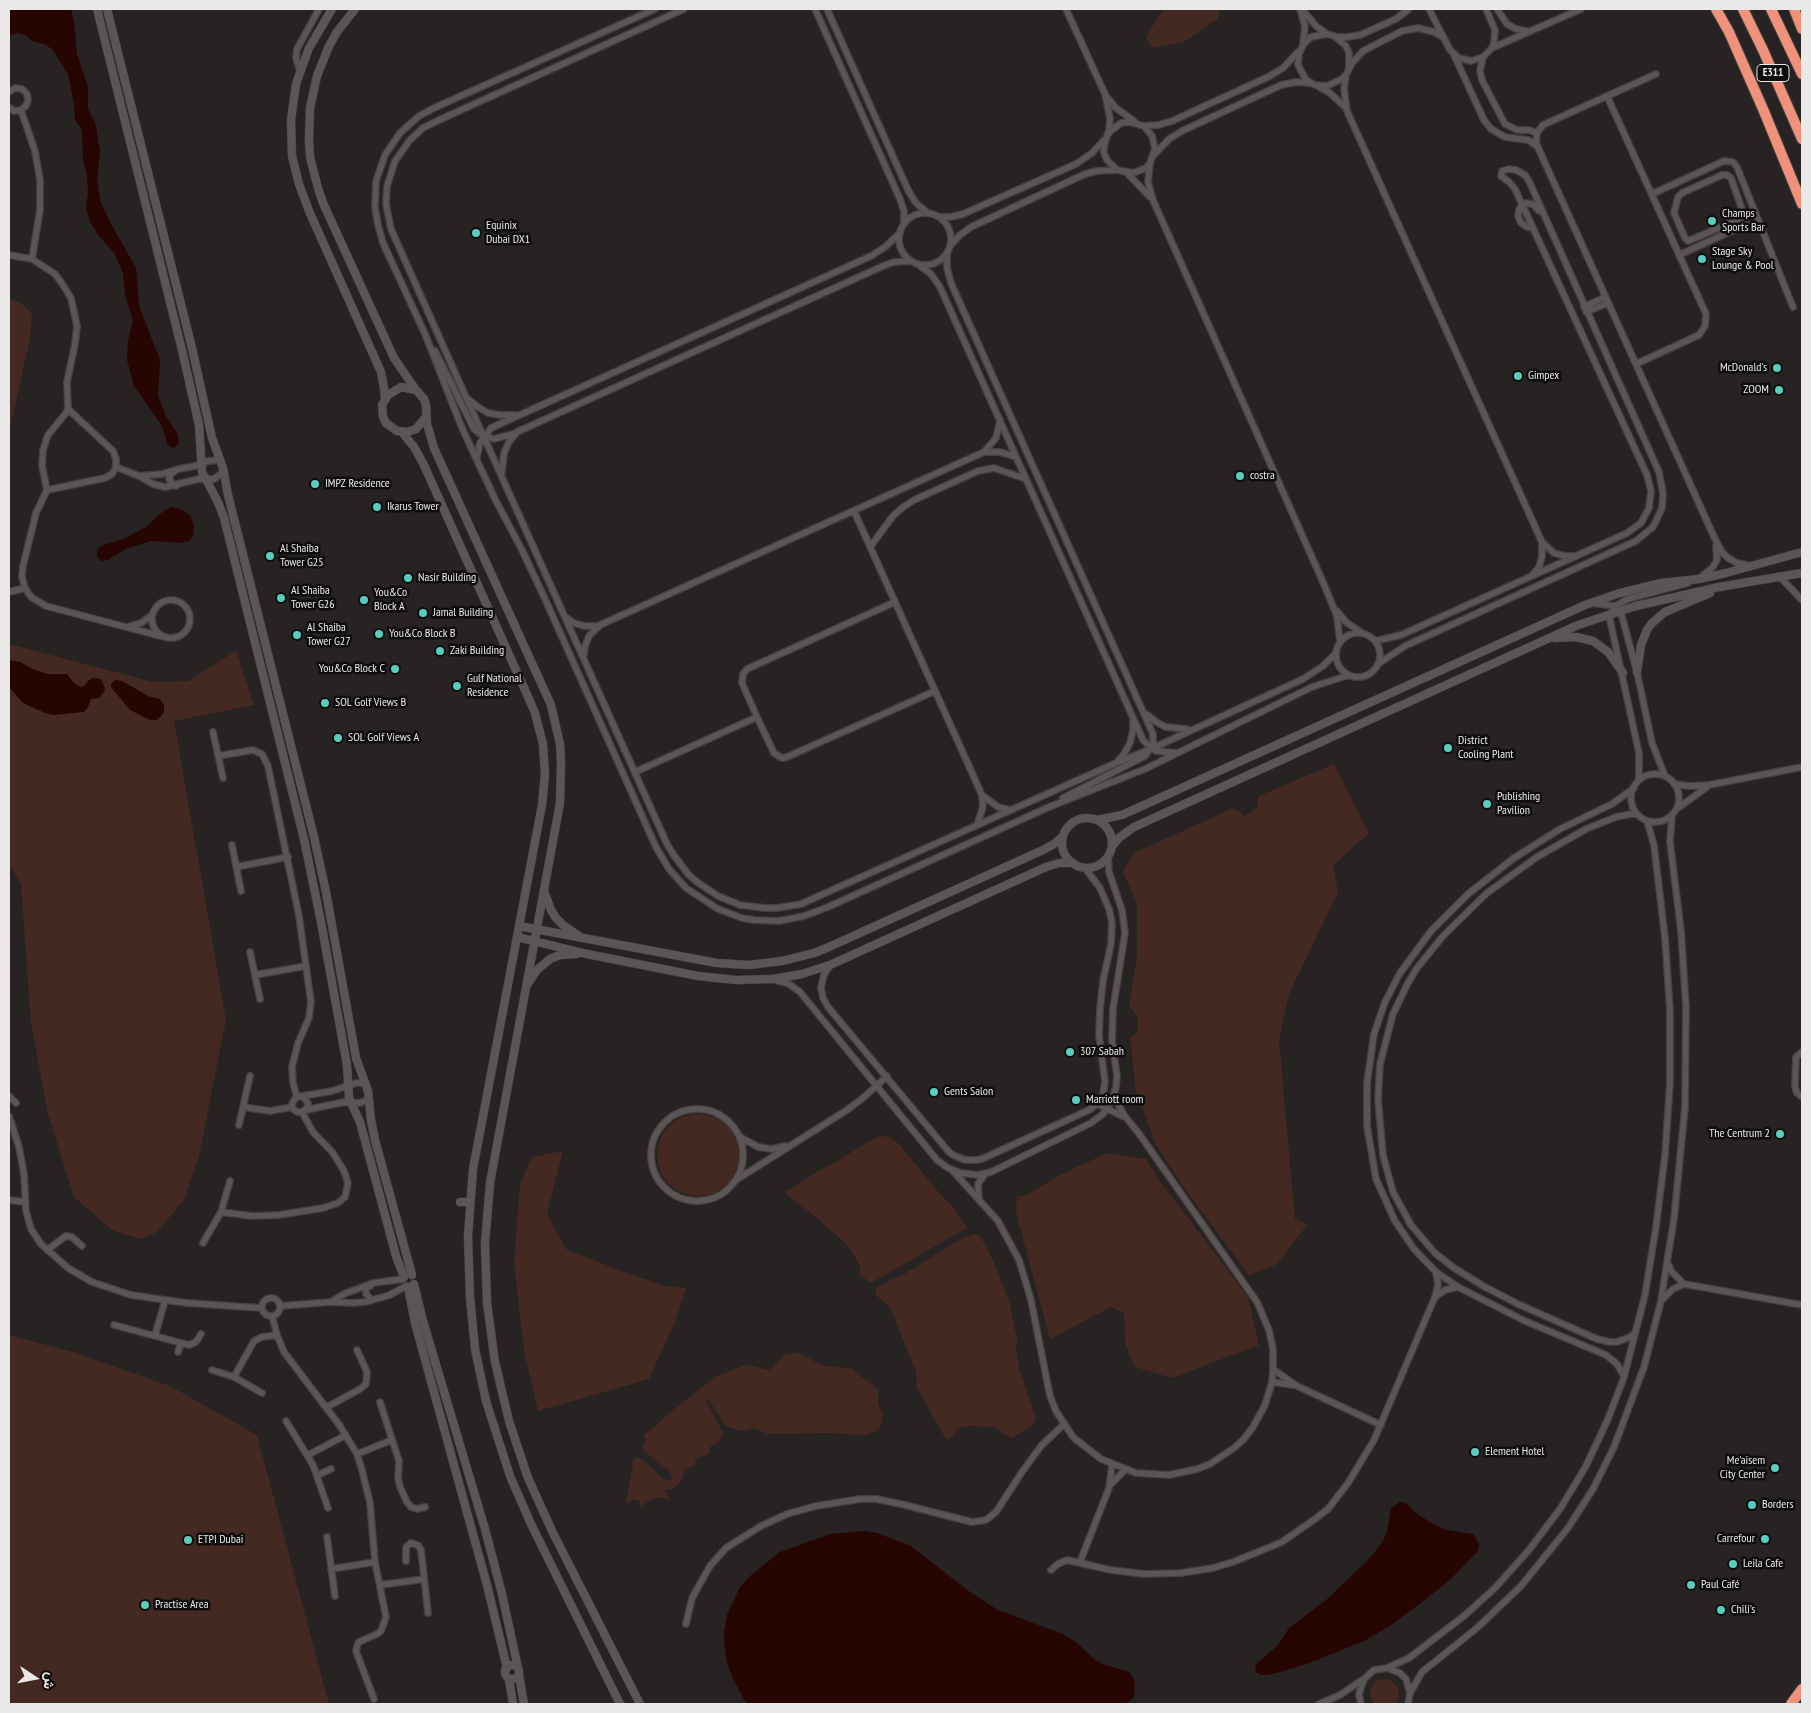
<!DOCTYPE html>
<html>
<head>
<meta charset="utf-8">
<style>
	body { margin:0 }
	#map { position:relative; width:1811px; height:1713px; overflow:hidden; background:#262322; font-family:"PT Sans Narrow",Vazirmatn,sans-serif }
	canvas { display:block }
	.frame { position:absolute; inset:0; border:10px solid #ebe8e8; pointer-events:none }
	.north { position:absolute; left:10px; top:1653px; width:50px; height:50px; -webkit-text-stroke:4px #0e0c0c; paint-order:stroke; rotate:101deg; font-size:14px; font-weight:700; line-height:20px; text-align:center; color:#ebe8e8 }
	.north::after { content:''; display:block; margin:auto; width:18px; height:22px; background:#ebe8e8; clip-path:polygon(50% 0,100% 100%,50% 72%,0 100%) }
</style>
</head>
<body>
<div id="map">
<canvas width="1811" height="1713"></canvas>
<div class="frame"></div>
<div class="north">ش</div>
</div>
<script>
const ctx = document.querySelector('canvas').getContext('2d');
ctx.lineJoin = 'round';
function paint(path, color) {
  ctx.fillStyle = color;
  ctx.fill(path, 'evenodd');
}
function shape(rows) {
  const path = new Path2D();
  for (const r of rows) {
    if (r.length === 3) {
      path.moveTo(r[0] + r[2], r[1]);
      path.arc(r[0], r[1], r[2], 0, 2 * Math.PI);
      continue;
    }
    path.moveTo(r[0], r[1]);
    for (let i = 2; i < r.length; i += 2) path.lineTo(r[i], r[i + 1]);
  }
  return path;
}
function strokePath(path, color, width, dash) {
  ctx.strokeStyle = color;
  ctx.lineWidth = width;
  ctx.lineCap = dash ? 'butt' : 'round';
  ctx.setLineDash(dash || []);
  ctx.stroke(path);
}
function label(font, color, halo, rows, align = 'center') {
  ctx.font = font + ' "PT Sans Narrow",sans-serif';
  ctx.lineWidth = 5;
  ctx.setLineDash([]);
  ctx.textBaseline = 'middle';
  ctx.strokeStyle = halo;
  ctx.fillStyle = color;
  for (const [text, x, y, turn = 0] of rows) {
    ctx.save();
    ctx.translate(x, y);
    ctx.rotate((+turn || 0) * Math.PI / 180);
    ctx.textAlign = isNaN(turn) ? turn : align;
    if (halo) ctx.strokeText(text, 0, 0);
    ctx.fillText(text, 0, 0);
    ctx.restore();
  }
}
paint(shape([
	[1163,9,1221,9,1217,19,1186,41,1152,48,1146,37],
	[9,299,22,304,32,314,30,338,9,433],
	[9,644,153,682,188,681,236,651,254,705,174,721,226,1020,199,1156,184,1200,157,1232,140,1239,112,1230,74,1197,48,1114,31,1024,21,884,9,864],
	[1334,764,1369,834,1357,843,1333,866,1338,892,1289,994,1279,1040,1295,1219,1308,1224,1277,1264,1249,1275,1184,1188,1156,1145,1136,1091,1130,1038,1138,1032,1138,1018,1129,1006,1137,957,1137,905,1123,871,1134,853,1233,808,1245,816,1257,807,1259,796],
	[698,1155,41],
	[884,1136,890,1137,899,1144,940,1194,954,1208,967,1228,871,1283,860,1275,860,1267,855,1256,843,1241,812,1214,787,1195,786,1191,817,1172,838,1161,861,1146,876,1138],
	[563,1151,547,1214,566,1249,621,1271,665,1286,686,1288,676,1320,649,1379,538,1411,524,1350,514,1263,520,1184,532,1157],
	[1107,1153,1146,1159,1157,1177,1248,1297,1259,1345,1172,1378,1135,1367,1126,1346,1124,1313,1111,1307,1050,1339,1016,1212,1017,1197,1028,1194,1060,1175],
	[975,1234,979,1235,989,1251,1009,1301,1017,1339,1016,1351,1019,1368,1036,1418,1033,1426,1011,1438,993,1427,970,1426,959,1428,947,1441,917,1388,916,1372,891,1309,875,1294,876,1289,880,1285,904,1274,963,1238],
	[9,1335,73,1352,170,1386,257,1435,329,1704,9,1704],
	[798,1352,821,1365,853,1369,857,1374,872,1384,878,1389,878,1404,883,1414,881,1426,876,1431,864,1435,828,1433,768,1434,753,1428,742,1431,725,1426,709,1400,706,1400,723,1433,720,1440,710,1447,709,1454,695,1459,696,1464,685,1470,681,1482,670,1490,665,1490,670,1500,658,1497,648,1501,641,1507,639,1501,632,1500,629,1503,626,1503,633,1466,631,1462,637,1457,646,1462,665,1480,670,1481,672,1478,670,1472,644,1451,643,1445,646,1439,644,1435,652,1429,667,1415,716,1376,746,1365,769,1370,784,1355],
	[1381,1679,1391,1680,1398,1688,1399,1698,1396,1704,1373,1703,1371,1699,1370,1689,1376,1681]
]), '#442922');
paint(shape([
	[11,9,71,9,74,22,77,54,88,87,88,109,96,125,100,152,97,179,100,200,110,222,136,268,139,306,160,360,158,396,166,416,178,435,179,443,174,448,168,446,162,426,134,386,127,360,128,341,133,320,125,295,123,273,115,254,98,235,90,222,86,207,88,192,87,176,83,160,82,130,75,120,74,104,68,74,52,49,44,44,32,41,27,36,19,33,9,35,9,10],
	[171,507,181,509,190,515,194,525,193,535,190,541,180,543,151,541,126,549,108,560,101,561,97,556,97,550,103,545,123,539,146,527,161,513],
	[9,660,20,662,33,669,48,674,67,674,74,683,81,687,84,686,89,680,93,678,101,679,105,688,104,692,99,698,91,699,88,707,84,712,53,715,45,713,23,703,9,687],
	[115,680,122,681,148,696,160,699,164,705,164,713,157,720,150,720,130,710,111,687,111,684],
	[1400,1502,1406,1503,1416,1513,1430,1522,1446,1530,1473,1534,1479,1544,1478,1551,1451,1579,1418,1605,1390,1626,1364,1641,1312,1662,1284,1671,1267,1675,1261,1675,1256,1672,1255,1665,1278,1645,1289,1628,1326,1600,1370,1558,1383,1541,1387,1532,1391,1508],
	[863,1531,877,1533,911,1546,970,1592,998,1610,1063,1634,1076,1642,1095,1660,1103,1664,1129,1672,1133,1677,1135,1684,1134,1697,1126,1704,747,1704,733,1679,727,1663,725,1649,724,1633,727,1615,740,1587,751,1575,780,1552,830,1534]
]), '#270502');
const street = shape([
	[655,9,434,108,419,116,400,133,385,155,376,181,375,208,378,225,383,243,425,334,462,428,495,499,523,552,545,599,656,847,669,869,686,888,718,909,742,918,754,920,779,921,804,916,828,907,1049,807,1145,769,1312,687,1349,675],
	[684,9,439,120,423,128,410,140,395,161,387,186,386,204,391,229,465,395,667,844,673,854,688,874,697,882,718,896,740,905,765,908,777,908,801,904,1116,763,1151,749,1303,679,1323,666,1336,653],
	[815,9,900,199,904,211,904,223],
	[827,9,908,190,916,203,928,213],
	[1066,9,1105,94,1110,118,1109,133],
	[1300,9,1305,26,1303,43],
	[1302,9,1316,26,1327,34],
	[1429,9,1450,50,1459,58,1471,61,1483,57,1492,48,1494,42,1495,30,1486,9],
	[1497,9,1507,24,1516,29,1527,31],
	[1336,37,1347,37,1360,35,1396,19,1409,9],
	[1492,48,1581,9],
	[1454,55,1484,120,1491,129,1505,137,1528,140,1538,147],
	[1483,57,1480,71,1482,80,1505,124,1517,130,1529,130,1537,133],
	[1349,67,1349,53,1346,46,1334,36,1327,34,1311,37,1303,45,1299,54,1298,65,1306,80,1315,85,1327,86,1342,79,1346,75,1352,63,1363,51,1402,31,1418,28,1434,32,1441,36],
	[300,71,296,58,297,49,319,9],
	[1656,74,1543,125,1537,133,1536,143,1715,539,1722,552,1728,558,1737,563,1751,566],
	[1346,75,1344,89,1347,111,1542,542,1554,553,1565,556,1573,556],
	[1319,87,1330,93,1345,107],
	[9,92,15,88,22,89,27,94,28,100,26,106,21,110,14,111,9,107],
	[1106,96,1116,108,1134,121],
	[1607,96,1706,314,1705,326,1699,335,1636,364],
	[21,110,35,151,40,180,40,210,32,259],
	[1144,126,1158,125,1172,121,1268,77,1283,68,1298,52],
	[1155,154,1169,139,1182,131,1281,85,1296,82,1309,83],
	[1150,163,1146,168,1133,173,1117,170,1107,160,1104,153,1104,146,1108,133,1121,123,1129,122,1144,126,1152,136,1155,149,1150,163,1148,182,1153,200,1323,582,1337,616,1340,642],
	[1127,173,1150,197],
	[1722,175,1727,175,1731,178,1744,215,1742,218,1688,241,1685,238,1674,213,1678,197,1682,193,1722,175],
	[1652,194,1724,161,1733,162,1737,167,1793,307],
	[925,239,26],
	[939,217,951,217,963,214,1076,164,1092,153,1104,140],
	[1533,228,1527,227,1521,223,1518,216,1519,210,1522,204,1528,203,1534,205,1539,211],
	[950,246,960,235,971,227,1085,174,1097,171,1116,170],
	[947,253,947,268,951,283,1153,734,1153,744,1145,756,1063,798],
	[9,255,32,259,55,274,61,282,71,298,77,326,75,344,67,382,68,409,66,413,48,435,43,450,42,466,47,490,36,513,23,566,22,577,25,588,31,597,46,606,160,636],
	[1679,255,1747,224],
	[919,265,931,274,940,287,1143,740,1147,744,1156,751,1177,753],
	[1584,307,1605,297],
	[1586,312,1608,303],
	[435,351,474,429,480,434,494,439,516,433],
	[467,398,478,407,488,413,500,415,515,415],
	[984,452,1000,452,1016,457],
	[477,457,480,443,491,428,871,256,885,247,900,233],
	[116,467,139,476,153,484,165,487,199,479,214,479,223,472],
	[174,472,171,474,169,479,172,483,176,486],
	[502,472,504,453,509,442,517,432,883,266,894,262,910,261],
	[139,476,162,474,179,469,195,466,208,461,220,460],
	[47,490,105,478,112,474,116,467,116,459,113,451,68,409],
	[854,511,982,795,983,807,977,825],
	[870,547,893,516,903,507,914,500,978,471,994,468,1026,479],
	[1533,574,1539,567,1542,557,1542,544],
	[1779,576,1802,600],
	[1701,577,1713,567,1717,560,1716,546],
	[9,592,25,588],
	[171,619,19],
	[895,602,747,669,743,674,742,683,757,717,774,753,782,758,787,757,935,691],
	[1593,603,1614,606,1621,613,1637,672,1652,743,1665,776],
	[1337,611,1346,622,1362,633],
	[567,618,574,623,584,626,598,626],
	[130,626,141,623,152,615],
	[1358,655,22],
	[1375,641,1401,635,1627,533,1641,523,1649,508,1651,491,1647,475,1515,189,1509,182,1501,176,1502,171,1509,169,1516,170,1525,175,1529,181,1659,472,1663,493,1662,508,1653,527,1636,541,1405,646,1378,664],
	[584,655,585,646,589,636,600,625,984,452,996,438,1000,420],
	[1146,714,1158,723,1166,727,1187,729],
	[213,732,223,778],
	[218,756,253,750,262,754,268,766,299,916,311,1002,309,1018,298,1043,292,1067,293,1083,297,1097],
	[1117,762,1124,754,1130,743,1133,730,1133,721],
	[635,772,757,717],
	[1655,798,24],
	[1639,780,1639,753,1610,620,1611,613,1615,606,1628,599,1688,583],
	[1674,784,1689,786,1709,785,1802,767],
	[982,795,998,807,1010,810],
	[1678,808,1707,787],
	[232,845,241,891],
	[236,867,288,857],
	[250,952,260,999],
	[830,965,824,975,821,987,823,998,828,1007,948,1151,953,1155,965,1160,978,1160,984,1158,1089,1110,1097,1104,1103,1094,1105,1082,1099,1035,1100,1009,1103,981,1111,944,1112,923,1109,909,1100,888,1085,868],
	[255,975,306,966],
	[775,980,789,984,800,992,937,1160,948,1168,961,1173,978,1175,991,1172,1091,1123,1103,1114,1112,1100,1116,1087,1117,1076,1112,1041,1113,1009,1125,933,1122,910,1109,872,1108,856],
	[1802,1052,1796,1057,1795,1087,1797,1093,1802,1097],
	[9,1096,16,1103],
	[303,1097,308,1103,307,1108,302,1112,297,1112,293,1109,292,1104,294,1100,297,1097,332,1091,356,1083,366,1083],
	[1097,1104,1122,1116],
	[243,1107,270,1111,292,1107],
	[697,1155,46],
	[306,1110,344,1102,360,1103,369,1099],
	[9,1116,19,1147,24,1174,26,1211,31,1229,41,1244,68,1268,92,1282,131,1295,187,1303,262,1308],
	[239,1125,250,1076],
	[740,1137,758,1147,772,1149,785,1146],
	[952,1170,998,1221,1019,1260,1031,1300,1050,1396,1056,1411,1073,1437,1101,1459,1136,1473,1169,1475,1197,1469,1210,1464,1234,1448,1244,1439,1253,1427,1265,1405,1272,1382,1273,1369,1273,1349,1269,1330,1257,1302,1140,1135,1124,1115,1118,1104,1115,1092],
	[736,1180,847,1110,863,1098,887,1076],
	[979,1199,978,1184,985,1174],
	[9,1200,25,1202],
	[221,1212,252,1216,279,1215,323,1208,338,1203,345,1197,348,1183,344,1171,333,1153,313,1132,302,1112],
	[203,1243,221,1212,230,1181],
	[47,1250,66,1236,72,1237,82,1246],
	[1667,1262,1672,1272,1684,1284],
	[370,1286,368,1286,366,1288,366,1294,372,1300],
	[1435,1297,1445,1290,1458,1287],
	[271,1307,9],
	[1662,1300,1673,1289,1684,1284,1802,1305],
	[331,1302,344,1294,373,1283,403,1279],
	[280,1306,331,1302,352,1303,365,1302,390,1295,406,1286],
	[272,1316,277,1335,284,1352,340,1426,357,1454,362,1470,370,1503,375,1562,386,1617,381,1631,377,1634,361,1641,358,1643,356,1651,374,1699],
	[114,1325,189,1345,196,1342,201,1334],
	[1635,1333,1630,1337,1617,1342,1610,1342,1597,1339,1518,1304,1485,1287,1454,1268,1435,1253,1411,1225,1393,1192,1383,1155,1378,1099,1380,1064,1393,1014,1408,983,1417,968,1443,936,1487,893,1537,857,1586,829,1616,817,1636,813],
	[155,1335,165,1301],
	[178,1352,181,1343],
	[1273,1369,1297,1386,1381,1425],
	[212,1370,234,1377,262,1393],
	[1624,1376,1617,1364,1606,1355,1525,1321,1458,1287,1436,1272,1414,1249,1395,1221,1376,1179,1367,1126,1367,1083,1374,1034,1385,1002,1400,973,1431,931,1468,894,1514,858,1560,829,1612,804,1634,788],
	[234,1377,254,1341,262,1337,277,1335],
	[1272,1382,1293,1385],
	[380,1402,399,1461,398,1477,400,1487,407,1502,411,1507,417,1509,425,1507],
	[327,1407,360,1389,366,1384,367,1372,357,1350],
	[286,1421,313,1465,328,1508],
	[357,1454,392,1440],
	[308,1455,346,1435],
	[318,1475,331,1469],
	[1111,1484,1125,1470],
	[327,1537,335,1596],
	[406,1561,406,1547,411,1543,418,1545,421,1550,428,1613],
	[1080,1562,1109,1488,1112,1465],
	[331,1569,375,1562],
	[1051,1570,1058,1564,1067,1560,1111,1570,1144,1574,1181,1573,1213,1568,1233,1562,1270,1547,1282,1542,1315,1519,1328,1509,1348,1483,1374,1440,1435,1297,1438,1285,1436,1272],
	[380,1585,424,1579],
	[686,1624,692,1598,710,1566,726,1548,761,1526,787,1514,816,1506,860,1499,876,1499,901,1504,972,1522,986,1520,996,1512,1022,1472,1041,1446,1064,1424],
	[1387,1668,1409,1658,1464,1616,1495,1588,1529,1550,1560,1509,1586,1466,1608,1419,1624,1377,1645,1295,1656,1227,1665,1155,1670,1083,1670,1011,1665,938,1654,845,1647,821],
	[1410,1693,1422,1672,1477,1628,1521,1586,1568,1528,1593,1489,1614,1447,1644,1367,1661,1301,1667,1262,1674,1219,1685,1107,1686,1007,1681,931,1670,842,1672,815],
	[1319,1704,1340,1695,1362,1680],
	[1361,1704,1359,1694,1364,1679,1374,1670,1387,1668,1400,1673,1406,1679,1410,1693,1408,1704]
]);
const secondary = shape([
	[97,9,182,350,199,425,202,472,218,502,224,518,304,839,321,922,347,1065,349,1098,360,1122,396,1256,404,1277],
	[107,9,192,348,212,438,223,468,228,495,314,837,326,892,356,1058,368,1091,371,1120,375,1140,412,1275],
	[332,9,309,48,296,84,291,120,292,156,299,184,309,211,381,372,384,388,385,399],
	[355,9,337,32,329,46,317,76,310,108,309,140,310,157,318,188,323,203,394,358,416,390],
	[426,417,416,429,407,432,397,431,386,423,383,417,382,405,388,395,401,387,416,390,424,399,426,405,427,424,434,448,551,705,560,744,561,763,560,803,490,1183,485,1243,487,1303,495,1362,509,1421,528,1478,553,1533,640,1704],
	[402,432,414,447,423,463,529,699,535,713,543,744,545,774,542,805,473,1169,468,1236,470,1297,475,1349,486,1401,510,1476,531,1524,620,1704],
	[1555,638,1576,637,1593,641,1608,652,1623,673],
	[1637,672,1641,645,1647,630,1652,623,1665,612,1710,593],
	[1087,843,25],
	[1097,820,1122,815,1585,605,1620,593,1661,583,1699,579,1726,573,1802,552],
	[1112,846,1120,837,1134,827,1578,625,1636,606,1719,587,1802,573],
	[544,891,551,910,556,918,563,925,579,936],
	[519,926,717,963,749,965,782,961,814,953,829,947,1043,850,1054,844,1063,836],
	[517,937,587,954,698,976,736,980,773,979,802,974,830,965,1046,867,1059,863,1073,863],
	[527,985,537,970,550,959,560,955,577,954],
	[460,1202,470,1202],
	[414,1284,423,1321,485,1529,502,1594,518,1668],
	[408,1287,415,1323,487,1585,507,1668],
	[512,1672,7],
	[519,1675,524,1704],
	[509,1679,513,1704]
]);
const highway = shape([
	[1716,9,1729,32,1763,109,1802,204],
	[1743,9,1763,50,1802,139],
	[1771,9,1802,74],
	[1794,9,1802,29],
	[1791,1704,1802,1689]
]);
strokePath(street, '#444140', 8);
strokePath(secondary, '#444140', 9);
strokePath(highway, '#444140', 12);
strokePath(street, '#5b5655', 5.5);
strokePath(secondary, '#5b5655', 8);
strokePath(highway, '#f0917c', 10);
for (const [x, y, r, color] of [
	[1712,221,5,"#59cebe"],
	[476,233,5,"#59cebe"],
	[1702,259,5,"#59cebe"],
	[1777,368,5,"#59cebe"],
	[1518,376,5,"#59cebe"],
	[1779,390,5,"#59cebe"],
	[1240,476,5,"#59cebe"],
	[315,484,5,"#59cebe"],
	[377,507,5,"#59cebe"],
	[270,556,5,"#59cebe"],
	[408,578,5,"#59cebe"],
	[281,598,5,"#59cebe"],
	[364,600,5,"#59cebe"],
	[423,613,5,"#59cebe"],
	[379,634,5,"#59cebe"],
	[297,635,5,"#59cebe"],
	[440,651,5,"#59cebe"],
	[395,669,5,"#59cebe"],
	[457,686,5,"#59cebe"],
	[325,703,5,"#59cebe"],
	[338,738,5,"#59cebe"],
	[1448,748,5,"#59cebe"],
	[1487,804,5,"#59cebe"],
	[1070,1052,5,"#59cebe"],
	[934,1092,5,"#59cebe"],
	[1076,1100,5,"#59cebe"],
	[1780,1134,5,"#59cebe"],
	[1475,1452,5,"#59cebe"],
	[1775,1468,5,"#59cebe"],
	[1752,1505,5,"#59cebe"],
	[1765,1539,5,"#59cebe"],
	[188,1540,5,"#59cebe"],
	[1733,1564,5,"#59cebe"],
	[1691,1585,5,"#59cebe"],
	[145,1605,5,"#59cebe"],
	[1721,1610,5,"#59cebe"]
]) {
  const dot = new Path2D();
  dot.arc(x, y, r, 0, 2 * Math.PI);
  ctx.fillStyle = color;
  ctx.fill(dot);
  strokePath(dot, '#0e0c0c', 2);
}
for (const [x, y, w] of [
	[1773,73,32]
]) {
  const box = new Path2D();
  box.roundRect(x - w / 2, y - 8.5, w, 17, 4);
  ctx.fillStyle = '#0e0c0c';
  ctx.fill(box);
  strokePath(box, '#ebe8e8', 1);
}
label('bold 11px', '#ebe8e8', null, [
	["E311",1773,73]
]);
label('12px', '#ebe8e8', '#0e0c0c', [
	["Champs",1722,214],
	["Sports Bar",1722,228],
	["Equinix",486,226],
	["Dubai DX1",486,240],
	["Stage Sky",1712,252],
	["Lounge & Pool",1712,266],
	["McDonald's",1767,368,"right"],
	["Gimpex",1528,376],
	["ZOOM",1769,390,"right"],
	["costra",1250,476],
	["IMPZ Residence",325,484],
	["Ikarus Tower",387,507],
	["Al Shaiba",280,549],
	["Tower G25",280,563],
	["Nasir Building",418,578],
	["Al Shaiba",291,591],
	["Tower G26",291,605],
	["You&Co",374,593],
	["Block A",374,607],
	["Jamal Building",433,613],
	["Al Shaiba",307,628],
	["Tower G27",307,642],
	["You&Co Block B",389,634],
	["Zaki Building",450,651],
	["You&Co Block C",385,669,"right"],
	["Gulf National",467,679],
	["Residence",467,693],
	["SOL Golf Views B",335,703],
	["SOL Golf Views A",348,738],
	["District",1458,741],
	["Cooling Plant",1458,755],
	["Publishing",1497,797],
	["Pavilion",1497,811],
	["307 Sabah",1080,1052],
	["Gents Salon",944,1092],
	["Marriott room",1086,1100],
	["The Centrum 2",1770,1134,"right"],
	["Element Hotel",1485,1452],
	["Me'aisem",1765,1461,"right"],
	["City Center",1765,1475,"right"],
	["Borders",1762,1505],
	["Carrefour",1755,1539,"right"],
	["ETPI Dubai",198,1540],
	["Leila Cafe",1743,1564],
	["Paul Café",1701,1585],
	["Practise Area",155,1605],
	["Chili's",1731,1610]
], 'left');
</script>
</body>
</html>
